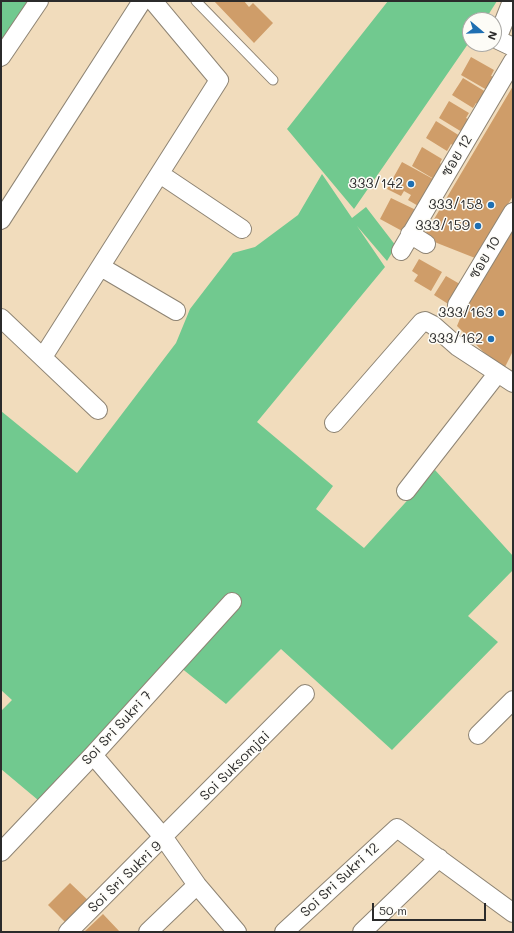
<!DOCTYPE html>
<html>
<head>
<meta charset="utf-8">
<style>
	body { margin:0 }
	#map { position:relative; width:514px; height:933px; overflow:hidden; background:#f1dcbc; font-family:Mali,sans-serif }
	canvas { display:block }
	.frame { position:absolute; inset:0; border:2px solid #2b2b2b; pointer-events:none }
	.north { position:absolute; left:462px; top:12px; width:40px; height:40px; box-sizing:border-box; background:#fdfcf7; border:1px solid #a9a8a5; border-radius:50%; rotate:109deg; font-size:11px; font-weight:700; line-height:16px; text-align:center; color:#2b2b2b }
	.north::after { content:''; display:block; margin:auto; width:14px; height:18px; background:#1f6fb2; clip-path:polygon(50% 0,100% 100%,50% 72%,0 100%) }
	.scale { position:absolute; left:372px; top:903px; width:114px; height:18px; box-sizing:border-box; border:2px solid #2b2b2b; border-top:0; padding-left:5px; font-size:12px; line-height:14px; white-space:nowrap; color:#2b2b2b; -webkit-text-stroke:3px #fdfcf7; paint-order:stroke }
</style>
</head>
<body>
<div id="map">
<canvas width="514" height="933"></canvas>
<div class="frame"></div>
<div class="north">N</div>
<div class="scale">50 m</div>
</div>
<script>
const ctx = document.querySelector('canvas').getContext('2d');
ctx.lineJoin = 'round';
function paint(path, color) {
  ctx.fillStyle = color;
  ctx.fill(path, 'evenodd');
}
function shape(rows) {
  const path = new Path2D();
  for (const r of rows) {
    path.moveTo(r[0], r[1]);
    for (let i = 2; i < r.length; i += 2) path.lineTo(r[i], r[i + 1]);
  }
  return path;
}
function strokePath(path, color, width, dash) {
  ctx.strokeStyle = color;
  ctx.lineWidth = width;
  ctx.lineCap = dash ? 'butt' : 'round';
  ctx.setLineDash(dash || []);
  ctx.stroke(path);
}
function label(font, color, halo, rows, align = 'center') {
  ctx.font = font + ' Mali,"Playpen Sans Thai",sans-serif';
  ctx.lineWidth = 3;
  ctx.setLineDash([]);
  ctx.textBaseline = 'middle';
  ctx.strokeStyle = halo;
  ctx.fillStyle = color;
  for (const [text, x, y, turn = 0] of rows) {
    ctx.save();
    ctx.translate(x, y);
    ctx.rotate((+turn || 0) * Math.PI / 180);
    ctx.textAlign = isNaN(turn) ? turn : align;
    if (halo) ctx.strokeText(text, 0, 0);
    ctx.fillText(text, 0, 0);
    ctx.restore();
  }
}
paint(shape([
	[1,1,30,1,1,46],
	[388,1,497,1,485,20,470,20,470,41,354,209,287,129],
	[322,174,352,218,366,207,396,246,387,261,357,226,385,267,257,422,333,486,316,509,364,548,435,470,513,556,513,570,468,616,498,642,392,750,281,649,226,704,170,659,38,800,1,769,1,711,12,700,1,690,1,411,77,473,176,343,190,309,233,253,255,247,298,215]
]), '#71c98f');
paint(shape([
	[214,1,244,1,249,7,253,3,273,23,254,43],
	[471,57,494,70,491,76,494,77,487,90,461,75],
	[463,78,486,92,479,105,476,103,473,108,452,95],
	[513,86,513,196,475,258,437,243,424,236],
	[449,101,469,113,466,118,470,120,462,132,439,118],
	[436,121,460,136,454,146,451,144,447,151,426,138],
	[422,147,442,159,440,163,442,165,434,179,412,166],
	[402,162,435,180,420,207,408,200,411,195,404,191,401,196,387,189],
	[391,198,416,210,404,232,380,219],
	[513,227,513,351,503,371,457,326,466,304],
	[419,259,442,272,431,291,414,281,418,275,412,271],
	[446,276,465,287,453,307,434,295],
	[70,883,92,904,67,924,48,905],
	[103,914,120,932,84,932]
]), '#cf9d69');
const lane = shape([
	[196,1,273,80]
]);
const street = shape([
	[494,38,513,47],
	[497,39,512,1],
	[1,57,39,1],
	[160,174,242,229],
	[1,220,142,1],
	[410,234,426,244],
	[401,251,513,61],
	[101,267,176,311],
	[457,305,513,212],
	[1,318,98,410],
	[43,357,219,80,153,1],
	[334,423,422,322,425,321,433,325,458,347,513,383],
	[406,491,497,374],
	[478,735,513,700],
	[93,755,164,838,197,885,237,932],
	[1,852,93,755,232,602],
	[68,932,305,694],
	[148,932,197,885],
	[284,932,397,828,513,913],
	[362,932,439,858]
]);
strokePath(lane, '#8e8474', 11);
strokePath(street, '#8e8474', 20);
strokePath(lane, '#fff', 9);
strokePath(street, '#fff', 18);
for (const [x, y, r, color] of [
	[411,184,4,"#1f6fb2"],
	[491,205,4,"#1f6fb2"],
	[478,226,4,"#1f6fb2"],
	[501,313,4,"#1f6fb2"],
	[491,339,4,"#1f6fb2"]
]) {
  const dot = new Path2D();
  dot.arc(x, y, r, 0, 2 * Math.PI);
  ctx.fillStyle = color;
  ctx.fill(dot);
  strokePath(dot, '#fdfcf7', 1.5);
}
label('14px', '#2b2b2b', '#fdfcf7', [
	["ซอย 12",457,156,-59],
	["ซอย 10",485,258,-59],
	["Soi Sri Sukri 7",117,728,-47],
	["Soi Suksomjai",235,766,-45],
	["Soi Sri Sukri 9",125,877,-44],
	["Soi Sri Sukri 12",340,880,-43]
]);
label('14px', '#2b2b2b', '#fdfcf7', [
	["333/142",403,184],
	["333/158",483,205],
	["333/159",470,226],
	["333/163",493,313],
	["333/162",483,339]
], 'right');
</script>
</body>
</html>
